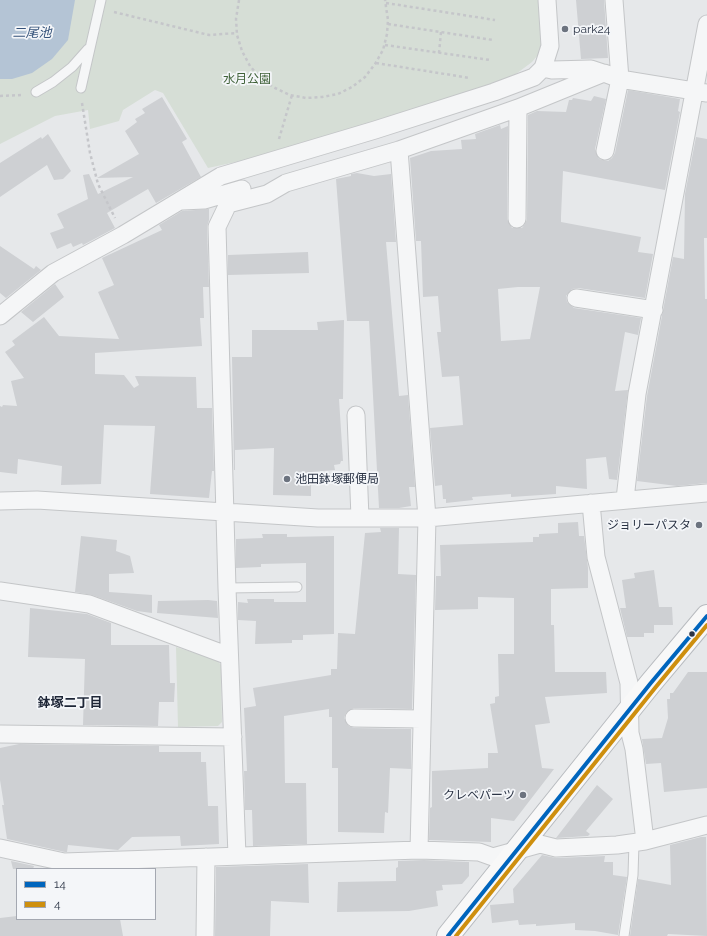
<!DOCTYPE html>
<html>
<head>
<meta charset="utf-8">
<style>
	body { margin:0 }
	#map { position:relative; width:707px; height:936px; overflow:hidden; background:#e6e8ea; font-family:Raleway,sans-serif }
	canvas { display:block }
	.legend { position:absolute; left:16px; top:868px; width:140px; height:52px; box-sizing:border-box; background:#f4f6f9; border:1px solid #a4a8b1; margin:0; padding:5px 7px; list-style:none; font-size:12px; color:#2b3445 }
	.legend li { display:flex; align-items:center; gap:8px; height:20px }
	.legend b { width:20px; border:1px solid #a4a8b1 }
</style>
</head>
<body>
<div id="map">
<canvas width="707" height="936"></canvas>
<ul class="legend">
<li><b style="height:5px;background:#0065bd"></b>14</li>
<li><b style="height:5px;background:#ce8f0e"></b>4</li>
</ul>
</div>
<script>
const ctx = document.querySelector('canvas').getContext('2d');
ctx.lineJoin = 'round';
function paint(path, color) {
  ctx.fillStyle = color;
  ctx.fill(path, 'evenodd');
}
function shape(rows) {
  const path = new Path2D();
  for (const r of rows) {
    path.moveTo(r[0], r[1]);
    for (let i = 2; i < r.length; i += 2) path.lineTo(r[i], r[i + 1]);
  }
  return path;
}
function strokePath(path, color, width, dash) {
  ctx.strokeStyle = color;
  ctx.lineWidth = width;
  ctx.lineCap = dash ? 'butt' : 'round';
  ctx.setLineDash(dash || []);
  ctx.stroke(path);
}
function label(font, color, halo, rows, align = 'center') {
  ctx.font = font + ' Raleway,"Noto Sans JP",sans-serif';
  ctx.lineWidth = 3.5;
  ctx.setLineDash([]);
  ctx.textBaseline = 'middle';
  ctx.strokeStyle = halo;
  ctx.fillStyle = color;
  for (const [text, x, y, turn = 0] of rows) {
    ctx.save();
    ctx.translate(x, y);
    ctx.rotate((+turn || 0) * Math.PI / 180);
    ctx.textAlign = isNaN(turn) ? turn : align;
    if (halo) ctx.strokeText(text, 0, 0);
    ctx.fillText(text, 0, 0);
    ctx.restore();
  }
}
paint(shape([
	[0,0,540,0,542,43,538,55,532,62,512,77,500,82,264,156,208,168,163,93,155,90,123,110,119,121,90,129,88,110,55,116,0,144],
	[176,647,217,660,221,665,222,722,218,726,178,727]
]), '#d6ded6');
paint(shape([
	[0,0,75,0,68,40,52,59,32,73,12,79,0,79]
]), '#b4c4d5');
paint(shape([
	[576,0,604,0,608,58,581,59],
	[628,90,680,99,678,111,680,112,665,190,563,171,561,216,561,222,641,237,638,252,653,254,645,298,578,288,572,289,566,296,567,302,574,308,641,318,638,335,625,332,615,391,628,390,617,480,609,479,606,457,586,459,587,489,556,486,556,494,511,497,511,494,472,497,473,500,446,503,446,499,443,499,442,485,435,486,430,428,463,425,459,376,442,377,437,332,441,332,438,296,423,297,421,241,416,241,410,158,431,151,462,149,461,140,476,139,475,134,500,125,501,129,508,126,507,219,512,228,522,228,525,224,527,219,528,115,537,111,566,112,569,100,572,100,573,98,591,101,594,96,606,99,595,149,599,159,608,161,612,158,615,153],
	[518,287,540,287,530,339,501,341,498,289],
	[162,97,187,139,182,142,201,177,156,203,148,189,107,213,115,228,83,245,82,243,73,247,71,243,57,249,50,233,64,228,57,214,88,199,83,175,89,174,98,194,133,177,97,178,139,154,125,131,137,122,135,119,145,113,142,109],
	[48,134,71,171,63,179,54,180,47,165,0,197,0,163,41,137,42,139],
	[696,137,707,139,707,238,704,238,705,299,707,299,707,483,677,486,637,481,647,396,673,257,684,259,685,194],
	[357,173,374,176,391,174,396,242,386,242,399,396,408,395,415,487,409,487,411,506,399,508,379,508,369,321,347,321,336,179,351,176,351,174],
	[209,209,209,220,207,227,209,287,203,287,204,318,200,318,202,346,95,353,95,374,124,375,134,388,139,385,135,376,196,377,197,408,212,408,214,471,212,471,209,498,150,494,155,426,104,425,101,484,61,485,62,466,18,459,17,474,0,472,0,406,2,407,3,405,17,406,11,381,24,378,5,352,15,345,12,341,44,317,59,336,119,339,98,292,114,285,102,258,162,230,159,225,182,211],
	[0,246,34,269,36,266,41,270,6,298,0,293],
	[308,252,309,273,228,275,228,255],
	[55,284,64,297,33,322,21,312],
	[344,320,343,399,339,399,343,461,341,461,340,464,334,465,335,470,311,472,311,496,273,495,274,448,235,450,235,470,234,470,232,357,252,357,252,330,318,330,317,322],
	[578,522,579,536,584,536,588,568,588,588,551,589,551,625,554,625,555,672,606,672,607,693,545,697,550,723,535,725,542,768,554,769,514,821,491,818,491,842,429,840,430,808,432,807,432,771,488,768,488,753,498,753,490,704,495,703,495,697,499,696,498,654,514,654,514,598,478,597,478,609,435,610,436,576,441,576,440,545,533,542,533,537,539,537,539,534,558,533,558,523],
	[380,528,399,528,398,574,416,575,412,709,354,708,346,713,344,718,349,726,354,728,411,729,411,769,390,768,388,813,385,812,384,833,338,832,338,768,332,768,332,717,329,717,329,709,284,716,285,783,306,783,307,844,253,846,252,810,245,810,244,771,247,771,244,708,256,706,253,688,331,675,331,669,337,669,338,633,355,634,365,533,381,532],
	[262,534,287,534,287,537,334,536,334,634,303,635,303,640,292,640,292,643,255,644,256,621,238,620,238,602,248,603,247,599,274,599,274,602,306,602,306,563,261,564,261,567,236,568,236,539,263,538],
	[81,536,117,540,116,551,130,556,134,573,109,574,109,592,152,595,152,613,137,611,92,595,75,592],
	[654,570,659,607,672,607,673,625,654,625,654,633,644,633,644,637,627,637,620,608,626,608,622,580,635,578,634,573],
	[208,600,217,601,218,618,157,613,158,601],
	[30,608,87,614,111,623,111,645,169,645,170,683,175,683,174,702,159,702,158,726,83,725,85,659,28,657],
	[688,672,707,672,707,788,664,792,661,763,646,764,642,739,662,738,668,718,667,699,670,699,670,693,673,693],
	[19,744,159,746,159,752,201,752,201,762,206,762,208,806,218,806,219,844,181,846,180,836,132,837,118,850,68,845,67,852,65,852,7,839,2,805,4,805,0,780,0,748],
	[597,785,613,799,586,831,590,834,588,836,556,838],
	[701,837,706,837,707,936,668,934,667,936,630,936,638,879,671,885,670,845],
	[542,855,556,858,605,856,604,862,613,862,613,875,627,877,618,935,595,931,575,930,575,923,536,926,536,924,519,925,518,920,492,923,490,905,514,903,513,889],
	[424,860,469,862,469,876,462,884,442,885,443,890,436,891,438,906,409,911,337,912,338,882,396,881,396,868,398,867,398,861],
	[11,861,34,866,33,869,13,869],
	[308,864,309,903,271,901,270,936,215,936,216,867],
	[17,916,17,919,120,919,123,936,0,936,0,918]
]), '#ced0d3');
const lane = shape([
	[81,88,101,0],
	[36,92,53,82,72,67,88,49],
	[227,588,297,587],
	[624,936,633,875,634,843]
]);
const street = shape([
	[543,68,552,70,591,69,603,73],
	[399,150,427,518,419,850],
	[605,151,620,79,614,0],
	[182,201,204,200,242,189],
	[517,219,518,108],
	[576,298,654,310],
	[0,316,53,273,123,235,221,176,375,130,494,92,534,77,543,68,550,46,547,0],
	[356,415,360,518],
	[625,499,637,394,707,24],
	[0,501,37,500,318,518,427,518,707,493],
	[591,503,596,557,629,683,630,733,634,749,645,841],
	[0,591,89,604,229,656],
	[354,718,422,719],
	[0,734,233,737],
	[0,848,64,862,419,850,479,852,493,857,540,844,556,848,617,845,645,841,707,825],
	[237,856,227,588,217,227,228,204,267,194,286,183,399,150,518,108,604,73,620,79,707,93],
	[205,936,206,857]
]);
const highway = shape([
	[448,936,650,684,707,616]
]);
strokePath(lane, '#c4c6c8', 11);
strokePath(street, '#c4c6c8', 19);
strokePath(highway, '#b8bbbf', 24);
strokePath(shape([
	[239,0,236,19,237,35,242,51,250,66,261,79,275,88,290,95,306,98,322,97,338,94,352,87,365,77,375,64,383,50,387,34,388,20,385,0],
	[386,3,495,20],
	[114,12,209,35,237,33],
	[388,24,493,40],
	[385,45,490,60],
	[439,53,441,32],
	[376,63,470,78],
	[0,96,21,95],
	[82,103,90,153,98,184,115,218],
	[279,139,292,95]
]), '#c5c6ca', 2.5, [3, 3]);
strokePath(lane, '#f5f6f7', 9);
strokePath(street, '#f5f6f7', 17);
strokePath(highway, '#f8f8f8', 22);
strokePath(shape([
	[448,936,650,684,707,616]
]), '#0065bd', 4);
strokePath(shape([
	[456,936,655,688,707,625]
]), '#ce8f0e', 4);
for (const [x, y, r, color] of [
	[565,29,4,"#6c737f"],
	[287,479,4,"#6c737f"],
	[699,525,4,"#6c737f"],
	[692,634,3.5,"#2b3445"],
	[523,795,4,"#6c737f"]
]) {
  const dot = new Path2D();
  dot.arc(x, y, r, 0, 2 * Math.PI);
  ctx.fillStyle = color;
  ctx.fill(dot);
  strokePath(dot, '#f4f6f9', 1.5);
}
label('12px', '#2b3445', '#f4f6f9', [
	["park24",573,29],
	["池田鉢塚郵便局",295,479],
	["ジョリーパスタ",691,525,"right"],
	["クレベパーツ",515,795,"right"]
], 'left');
label('12px', '#3f6138', '#f4f6f9', [
	["水月公園",247,79]
]);
label('italic 13px', '#34527a', '#f4f6f9', [
	["二尾池",32,33]
]);
label('bold 13px', '#1d2536', '#f4f6f9', [
	["鉢塚二丁目",70,703]
]);
</script>
</body>
</html>
